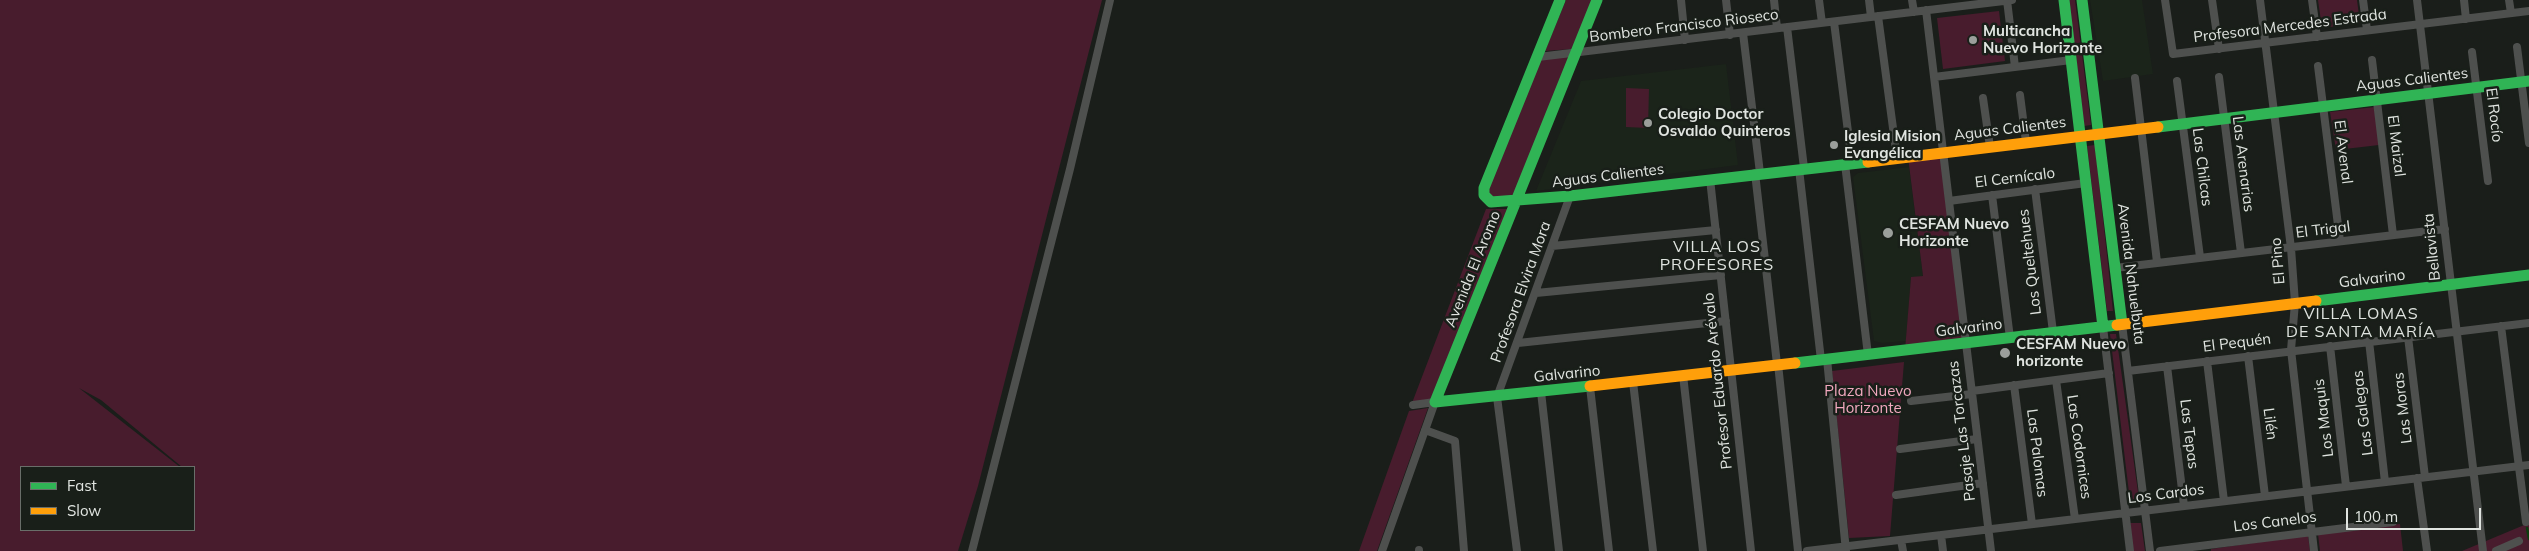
<!DOCTYPE html>
<html>
<head>
<meta charset="utf-8">
<style>
	body { margin:0 }
	#map { position:relative; width:2529px; height:551px; overflow:hidden; background:#1a1e1a; font-family:Mulish,sans-serif }
	canvas { display:block }
	.legend { position:absolute; left:20px; top:466px; width:175px; height:65px; box-sizing:border-box; background:#191f19; border:1px solid #696e69; margin:0; padding:6px 9px; list-style:none; font-size:15px; color:#e0e4e0 }
	.legend li { display:flex; align-items:center; gap:10px; height:25px }
	.legend b { width:25px; border:1px solid #696e69 }
	.scale { position:absolute; left:2346px; top:508px; width:135px; height:22px; box-sizing:border-box; border:2px solid #e0e4e0; border-top:0; padding-left:6px; font-size:15px; line-height:18px; white-space:nowrap; color:#e0e4e0; -webkit-text-stroke:4px #191f19; paint-order:stroke }
</style>
</head>
<body>
<div id="map">
<canvas width="2529" height="551"></canvas>
<ul class="legend">
<li><b style="height:6px;background:#30b455"></b>Fast</li>
<li><b style="height:6px;background:#ff9f0a"></b>Slow</li>
</ul>
<div class="scale">100 m</div>
</div>
<script>
const ctx = document.querySelector('canvas').getContext('2d');
ctx.lineJoin = 'round';
function paint(path, color) {
  ctx.fillStyle = color;
  ctx.fill(path, 'evenodd');
}
function shape(rows) {
  const path = new Path2D();
  for (const r of rows) {
    path.moveTo(r[0], r[1]);
    for (let i = 2; i < r.length; i += 2) path.lineTo(r[i], r[i + 1]);
  }
  return path;
}
function strokePath(path, color, width, dash) {
  ctx.strokeStyle = color;
  ctx.lineWidth = width;
  ctx.lineCap = dash ? 'butt' : 'round';
  ctx.setLineDash(dash || []);
  ctx.stroke(path);
}
function label(font, color, halo, rows, align = 'center') {
  ctx.font = font + ' Mulish,sans-serif';
  ctx.lineWidth = 5;
  ctx.setLineDash([]);
  ctx.textBaseline = 'middle';
  ctx.strokeStyle = halo;
  ctx.fillStyle = color;
  for (const [text, x, y, turn = 0] of rows) {
    ctx.save();
    ctx.translate(x, y);
    ctx.rotate((+turn || 0) * Math.PI / 180);
    ctx.textAlign = isNaN(turn) ? turn : align;
    if (halo) ctx.strokeText(text, 0, 0);
    ctx.fillText(text, 0, 0);
    ctx.restore();
  }
}
paint(shape([
	[2090,0,2142,0,2153,74,2103,81],
	[1726,64,1738,165,1536,191,1581,81],
	[1909,167,1923,276,1911,278,1906,341,1882,343,1874,341,1853,177,1858,173]
]), '#1b241a');
paint(shape([
	[0,0,1102,0,978,486,958,551,0,551],
	[79,388,101,400,182,467,194,467,194,530,21,530,21,467,180,467],
	[1566,0,1592,0,1572,49,1545,51],
	[2069,0,2075,0,2091,125,2084,126],
	[2318,0,2357,0,2360,23,2322,28],
	[1999,11,2005,61,1943,69,1937,18],
	[1575,53,1517,200,1498,203,1484,192,1538,57],
	[1626,88,1649,89,1648,128,1626,127],
	[2375,107,2379,145,2336,150,2330,112],
	[2095,145,2113,311,2107,311,2087,146],
	[1943,153,1966,343,1905,350,1911,277,1923,276,1908,157],
	[1486,209,1508,209,1432,399,1412,403],
	[2116,334,2139,499,2130,501,2110,334],
	[1904,362,1890,536,1849,538,1832,371],
	[1428,408,1377,551,1359,551,1409,411],
	[2130,523,2141,523,2145,551,2133,551],
	[2529,523,2529,551,2462,551],
	[2400,524,2403,551,2320,551,2318,534],
	[2308,535,2310,551,2211,551,2211,549]
]), '#481c2d');
strokePath(shape([
	[2527,528,2529,539]
]), '#0c3e0e', 2.5);
strokePath(shape([
	[1681,0,1685,40],
	[1726,0,1730,35],
	[1774,0,1777,28],
	[1819,0,1822,23],
	[1869,0,1871,17],
	[1912,0,1914,12],
	[2007,0,2015,67],
	[2165,0,2173,54,2529,11],
	[2212,0,2219,49],
	[2260,0,2291,248,2295,303,2291,350,2314,551],
	[2312,0,2317,37],
	[2363,0,2367,30],
	[2417,0,2483,551],
	[2464,0,2466,19],
	[2509,0,2511,13],
	[1926,10,1991,551],
	[1878,16,1897,158],
	[1834,22,1852,163],
	[1787,27,1804,168],
	[1743,33,1760,173],
	[2517,47,2529,143],
	[2472,52,2488,181],
	[1538,57,2012,0],
	[2372,60,2393,235],
	[2318,66,2340,241],
	[1934,77,2071,60],
	[2219,77,2241,253],
	[2135,78,2157,262],
	[2177,81,2200,257],
	[2020,95,2026,142],
	[1983,98,1990,147],
	[1845,164,1868,355],
	[1799,169,1821,360],
	[1755,173,1777,364],
	[1710,179,1751,551],
	[2035,189,2053,332],
	[1992,195,2010,338],
	[1949,201,2086,183],
	[1552,246,1716,230],
	[2115,268,2445,229],
	[1536,293,1721,275],
	[2122,324,2150,551],
	[2501,326,2526,522],
	[2103,327,2130,551],
	[2408,337,2425,477],
	[2369,341,2385,482],
	[1518,343,1726,321],
	[2330,346,2346,486],
	[2248,356,2265,496],
	[1827,359,1846,551],
	[2207,361,2224,501],
	[1778,364,1798,551],
	[2167,366,2184,506],
	[2128,371,2529,323],
	[1683,375,1703,551],
	[2056,380,2075,519],
	[1633,382,1653,551],
	[2014,385,2032,524],
	[1590,387,1609,551],
	[1972,391,2109,373],
	[1541,392,1559,551],
	[1911,401,1972,394],
	[1425,430,1455,441,1464,551],
	[1900,449,1977,439],
	[2417,478,2427,551],
	[1896,495,1983,483],
	[1941,535,1943,551],
	[1901,540,1903,551],
	[1419,550,1419,551],
	[972,551,1070,169,1110,0],
	[1382,551,1435,402,1413,405],
	[1517,551,1497,397,1570,196],
	[1807,551,2529,465],
	[2160,551,2393,522],
	[2496,551,2519,541]
]), '#4e504e', 8);
strokePath(shape([
	[1560,0,1484,188,1484,195,1491,202,1570,196,1868,162],
	[2064,0,2103,327],
	[2082,0,2122,324],
	[2158,127,2529,81],
	[2316,301,2529,275],
	[1795,363,2117,325],
	[1590,386,1435,402,1597,0]
]), '#30b455', 11);
strokePath(shape([
	[1868,162,2158,127],
	[2117,325,2316,301],
	[1590,386,1795,363]
]), '#ff9f0a', 11);
for (const [x, y, r, color] of [
	[1973,40,5,"#9b9f9b"],
	[1648,123,5,"#9b9f9b"],
	[1834,145,5,"#9b9f9b"],
	[1888,233,6,"#9b9f9b"],
	[2005,353,6,"#9b9f9b"]
]) {
  const dot = new Path2D();
  dot.arc(x, y, r, 0, 2 * Math.PI);
  ctx.fillStyle = color;
  ctx.fill(dot);
  strokePath(dot, '#191f19', 2);
}
label('15px', '#e0e4e0', '#191f19', [
	["Bombero Francisco Rioseco",1684,26,-7],
	["Profesora Mercedes Estrada",2290,26,-7],
	["Aguas Calientes",2412,80,-7],
	["El Rocío",2494,115,83],
	["Aguas Calientes",2010,129,-7],
	["El Maizal",2396,146,83],
	["El Avenal",2343,152,83],
	["Las Arenarias",2243,164,83],
	["Las Chilcas",2202,167,83],
	["Aguas Calientes",1608,176,-7],
	["El Cernícalo",2015,178,-7],
	["El Trigal",2323,230,-7],
	["Bellavista",2432,247,-96],
	["El Pino",2278,261,-95],
	["Los Queltehues",2030,262,-97],
	["Avenida El Aromo",1473,269,-68],
	["Avenida Nahuelbuta",2131,274,83],
	["Galvarino",2372,279,-7],
	["Profesora Elvira Mora",1521,292,-70],
	["Galvarino",1969,328,-7],
	["El Pequén",2237,343,-7],
	["Galvarino",1567,374,-6],
	["Profesor Eduardo Arévalo",1718,381,-96],
	["Las Moras",2403,408,-97],
	["Las Galegas",2363,413,-97],
	["Los Maquis",2324,418,-97],
	["Lilén",2270,424,83],
	["Pasaje Las Torcazas",1962,431,-97],
	["Las Tepas",2189,434,83],
	["Las Codornices",2079,447,82],
	["Las Palomas",2037,453,83],
	["Los Cardos",2166,494,-7],
	["Los Canelos",2275,522,-7]
]);
label('bold 15px', '#e0e4e0', '#191f19', [
	["Multicancha",1983,31],
	["Nuevo Horizonte",1983,48],
	["Colegio Doctor",1658,114],
	["Osvaldo Quinteros",1658,131],
	["Iglesia Mision",1844,136],
	["Evangélica",1844,153],
	["CESFAM Nuevo",1899,224],
	["Horizonte",1899,241],
	["CESFAM Nuevo",2016,344],
	["horizonte",2016,361]
], 'left');
label('15px', '#f2a8bf', '#191f19', [
	["Plaza Nuevo",1868,391],
	["Horizonte",1868,408]
]);
ctx.letterSpacing = '1px';
label('16px', '#e0e4e0', '#191f19', [
	["VILLA LOS",1717,247],
	["PROFESORES",1717,265],
	["VILLA LOMAS",2361,314],
	["DE SANTA MARÍA",2361,332]
]);
ctx.letterSpacing = '0px';
</script>
</body>
</html>
